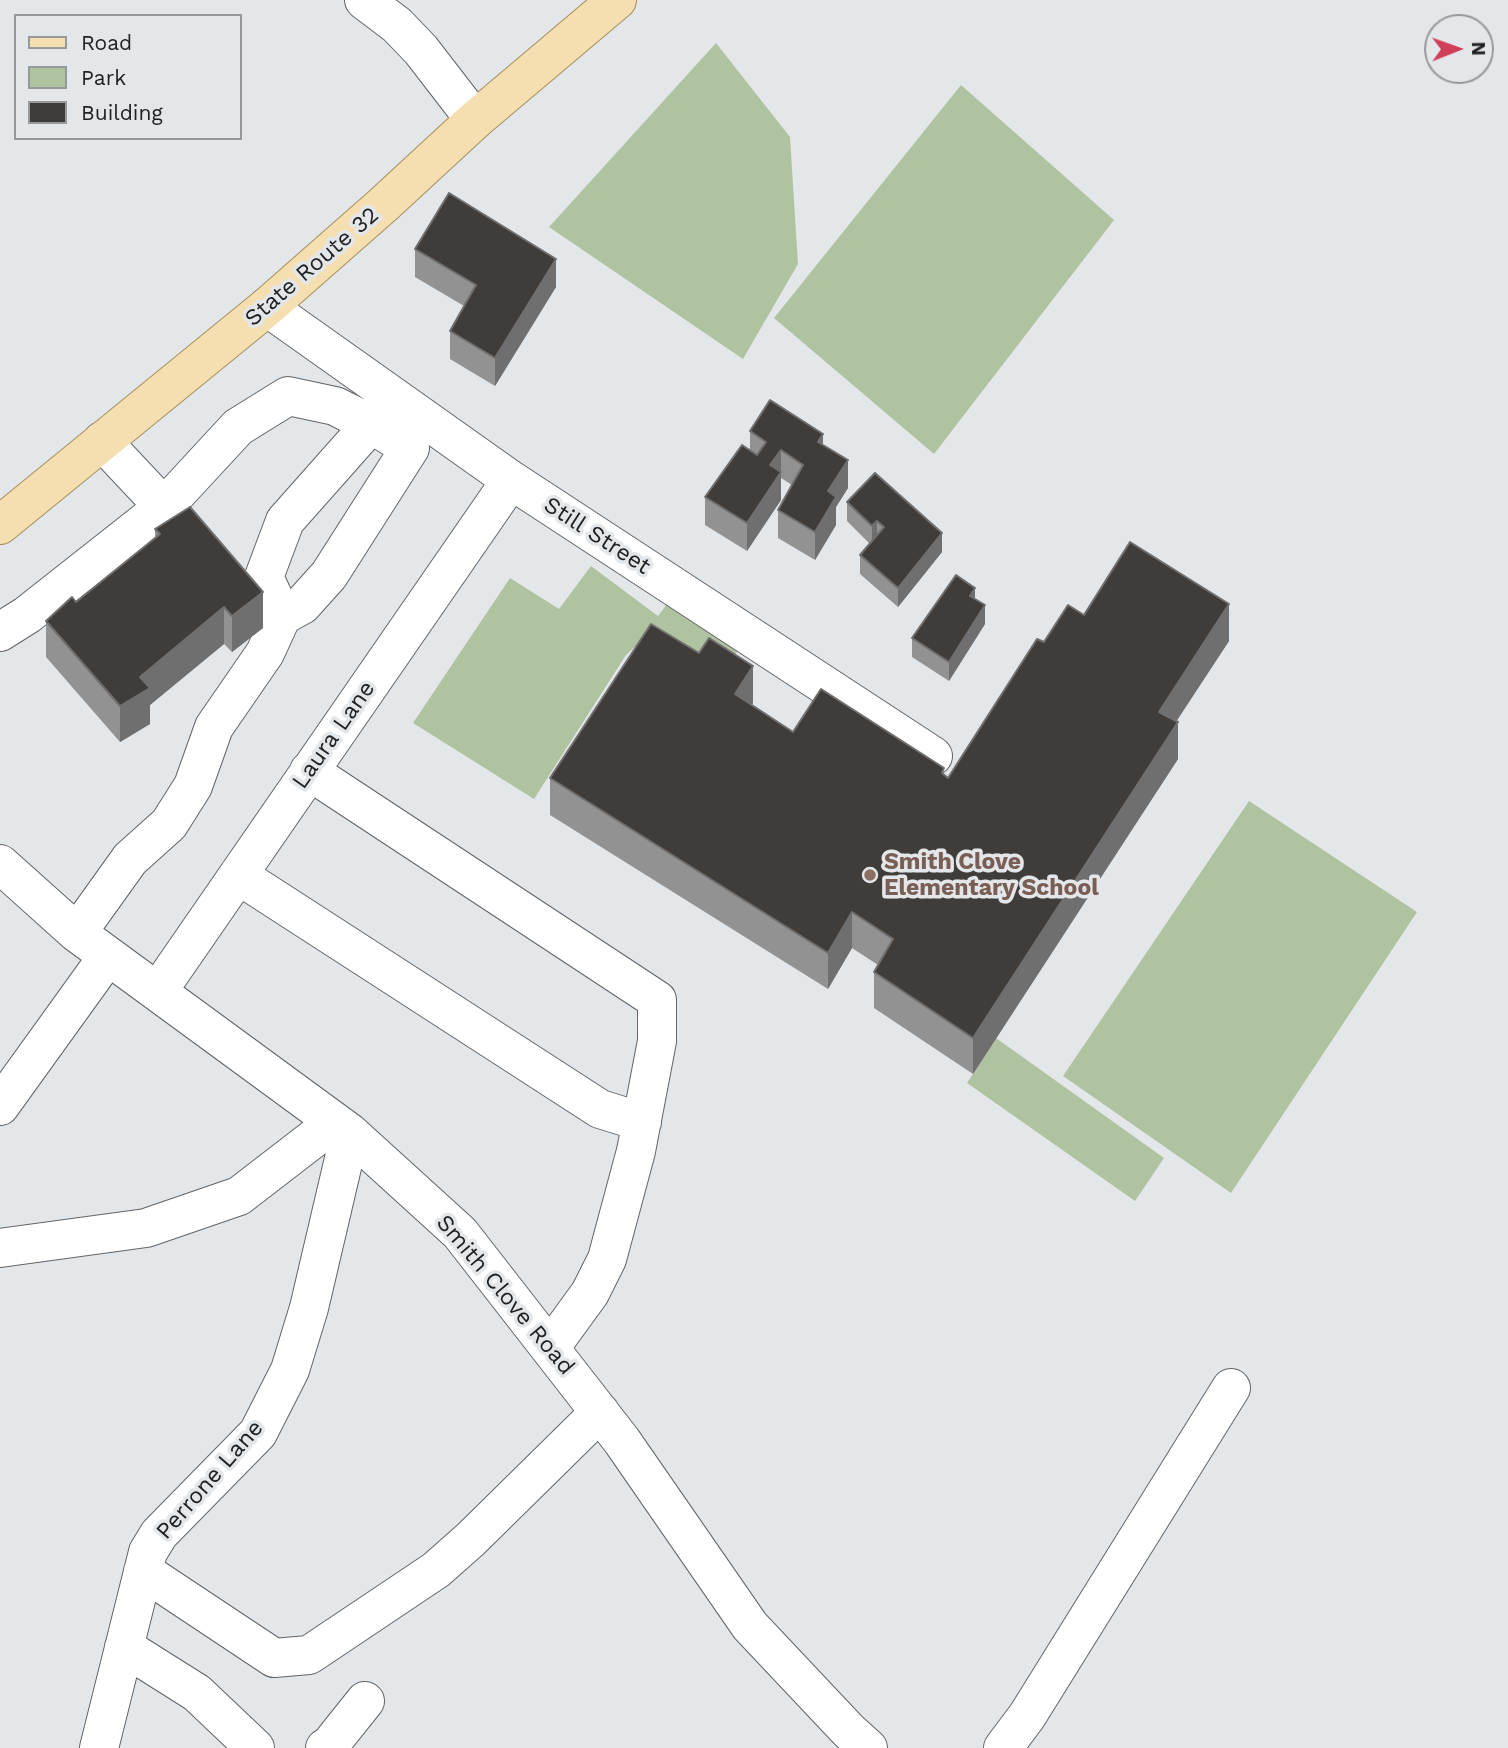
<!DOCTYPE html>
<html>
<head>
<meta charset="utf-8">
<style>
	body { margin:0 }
	#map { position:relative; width:1508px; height:1748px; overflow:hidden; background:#e4e7ea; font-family:"Work Sans",sans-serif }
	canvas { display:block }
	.legend { position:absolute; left:14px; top:14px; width:228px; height:126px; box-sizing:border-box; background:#e4e7ea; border:2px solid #96989a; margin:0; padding:9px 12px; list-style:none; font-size:21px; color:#202123 }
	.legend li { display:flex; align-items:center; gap:14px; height:35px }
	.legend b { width:35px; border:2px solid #96989a }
	.north { position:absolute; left:1424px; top:14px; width:70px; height:70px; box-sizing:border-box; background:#e4e7ea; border:2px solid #96989a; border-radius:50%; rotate:89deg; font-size:19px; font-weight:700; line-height:28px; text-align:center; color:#202123 }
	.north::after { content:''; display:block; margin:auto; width:24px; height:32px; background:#d03f5a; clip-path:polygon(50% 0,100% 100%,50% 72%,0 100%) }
</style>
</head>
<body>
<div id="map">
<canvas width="1508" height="1748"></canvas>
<ul class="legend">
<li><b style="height:9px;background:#f5dfb0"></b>Road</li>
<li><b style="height:19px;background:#b0c3a0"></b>Park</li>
<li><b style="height:19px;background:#3f3c3a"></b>Building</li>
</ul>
<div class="north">N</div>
</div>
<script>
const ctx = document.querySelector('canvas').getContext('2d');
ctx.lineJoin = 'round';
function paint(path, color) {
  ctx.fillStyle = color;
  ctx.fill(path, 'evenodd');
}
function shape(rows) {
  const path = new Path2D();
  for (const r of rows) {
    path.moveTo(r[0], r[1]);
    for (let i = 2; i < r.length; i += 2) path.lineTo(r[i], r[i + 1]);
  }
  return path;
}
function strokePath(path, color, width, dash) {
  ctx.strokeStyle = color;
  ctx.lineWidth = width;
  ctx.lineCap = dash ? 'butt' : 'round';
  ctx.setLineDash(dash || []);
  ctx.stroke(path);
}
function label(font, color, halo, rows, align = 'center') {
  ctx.font = font + ' "Work Sans",sans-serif';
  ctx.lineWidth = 7;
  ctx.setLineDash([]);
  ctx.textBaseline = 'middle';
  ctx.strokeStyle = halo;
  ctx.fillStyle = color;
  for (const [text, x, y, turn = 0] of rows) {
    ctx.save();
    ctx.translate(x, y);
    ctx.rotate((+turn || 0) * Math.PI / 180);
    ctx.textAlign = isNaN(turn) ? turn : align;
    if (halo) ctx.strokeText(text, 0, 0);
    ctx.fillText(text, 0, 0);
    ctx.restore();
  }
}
paint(shape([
	[716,43,790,137,798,264,743,359,549,227],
	[961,85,1114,220,934,454,774,318],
	[591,566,658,616,676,592,739,648,720,681,638,644,626,655,534,799,413,723,510,578,559,609],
	[1249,801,1417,912,1231,1193,1063,1076],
	[996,1038,1164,1158,1135,1201,967,1083]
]), '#b0c3a0');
const minor = shape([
	[364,0,397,25,421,50,475,120],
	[267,307,511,480,933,756],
	[102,441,164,507],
	[282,616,264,577,285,521,371,424],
	[0,632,27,615,164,507,238,427,288,396,335,406,371,424,410,448,329,575,302,605,282,616,265,653,214,727,193,786,169,824,130,859,77,933],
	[309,771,657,1000,657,1041,636,1151,607,1259,590,1293,550,1348],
	[0,864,77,933,350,1133,460,1233,622,1441,750,1626,848,1730,868,1748],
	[238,875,600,1109,642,1122],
	[158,991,511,480],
	[0,1106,108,956],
	[0,1248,146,1228,239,1196,335,1122],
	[143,1571,274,1658,309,1655,436,1570,471,1539,600,1412],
	[124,1647,197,1693,255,1748],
	[99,1748,148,1552,159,1534,258,1433,290,1370,309,1308,350,1133],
	[325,1748,329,1746,365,1701],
	[1003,1748,1027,1716,1231,1388]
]);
const major = shape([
	[0,525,267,307,383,205,475,120,617,0]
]);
strokePath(minor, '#626467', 40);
strokePath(major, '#a68e5c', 40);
strokePath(minor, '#fff', 38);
strokePath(major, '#f5dfb0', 38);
paint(shape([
	[415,249,556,287,495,386,450,359,450,331,464,306,415,277],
	[750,431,823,445,848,488,836,507,836,525,815,560,778,538,778,510,792,485,781,478,781,500,747,551,705,525,705,497,750,450],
	[847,502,942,552,898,607,860,574,860,555,870,544,847,521],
	[155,529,263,628,232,652,224,644,150,705,150,724,120,742,46,657,46,621,76,602,155,538],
	[975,599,985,624,949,681,912,657,912,638],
	[1084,615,1229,641,1176,721,1178,759,973,1074,874,1008,874,972,878,965,852,948,828,989,550,815,550,778,753,703,752,705,793,732,944,775,948,778,1044,642]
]), '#929292');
paint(shape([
	[556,259,556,287,495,386,495,358],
	[823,434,823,462,818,442],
	[781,450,781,500,747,551,747,523,770,465],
	[848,460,848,488,836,507,836,525,815,560,815,532,828,491],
	[877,521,877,540,872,545,872,526],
	[942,533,942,552,898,607,898,588],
	[975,588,975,607,970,596],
	[263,592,263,628,232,652,232,616],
	[1229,604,1229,641,1159,748,1159,712],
	[985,605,985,624,949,681,949,662],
	[224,607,224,644,150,705,150,724,120,742,120,706,140,677],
	[753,666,753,703,735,731,735,694],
	[1178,722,1178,759,973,1074,973,1038],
	[852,912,852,948,828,989,828,953]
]), '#706f6f');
const building = shape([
	[449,193,556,259,495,358,450,331,476,285,415,249,449,193],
	[770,400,823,434,818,442,848,460,828,491,836,497,815,532,778,510,803,465,781,450,770,465,781,472,747,523,705,497,742,445,757,455,766,442,750,431,770,400],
	[875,473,942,533,898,588,860,555,884,527,877,521,872,526,847,502,875,473],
	[190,507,263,592,232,616,224,607,140,677,150,688,120,706,46,621,72,597,76,602,160,534,155,529,190,507],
	[1130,542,1229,604,1159,712,1178,722,973,1038,874,972,893,939,852,912,828,953,550,778,651,624,699,653,709,638,753,666,735,694,793,732,821,689,944,768,942,773,948,778,1037,639,1044,642,1068,605,1084,615,1130,542],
	[956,575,975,588,970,596,985,605,949,662,912,638,956,575]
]);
paint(building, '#3f3c3a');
strokePath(building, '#706f6f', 2);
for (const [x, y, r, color] of [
	[870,875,7,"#8d6e63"]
]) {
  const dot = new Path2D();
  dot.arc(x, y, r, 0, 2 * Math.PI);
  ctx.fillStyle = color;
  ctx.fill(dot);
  strokePath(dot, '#e4e7ea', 2.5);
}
label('23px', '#202123', '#e4e7ea', [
	["State Route 32",312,267,-41],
	["Still Street",597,536,33],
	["Laura Lane",334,735,-55],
	["Smith Clove Road",505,1295,50],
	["Perrone Lane",210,1480,-49]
]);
label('bold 23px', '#785e54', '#e4e7ea', [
	["Smith Clove",884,862],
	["Elementary School",884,888]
], 'left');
</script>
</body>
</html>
